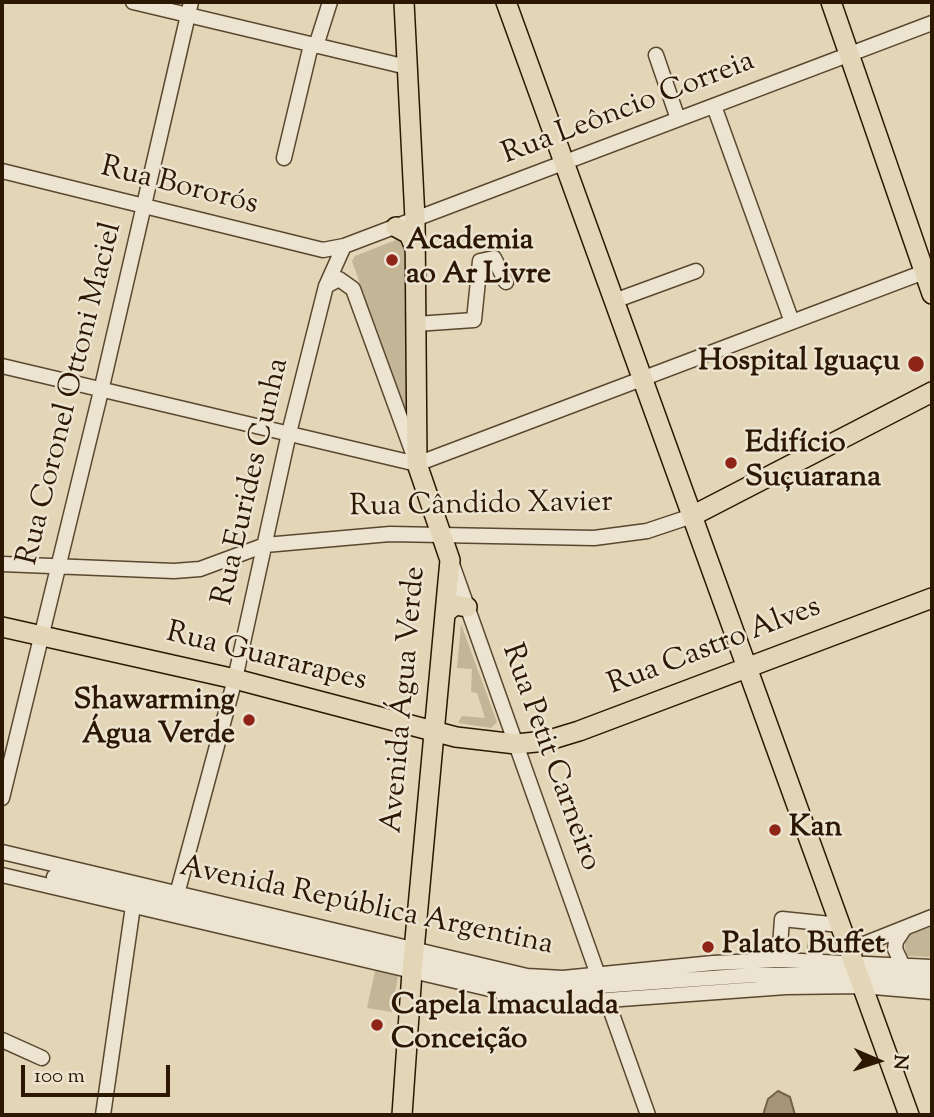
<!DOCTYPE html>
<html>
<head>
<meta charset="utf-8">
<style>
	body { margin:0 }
	#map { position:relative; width:934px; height:1117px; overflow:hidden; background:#e2d6b6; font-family:"Sorts Mill Goudy",serif }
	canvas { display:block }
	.frame { position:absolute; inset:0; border:4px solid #2c1702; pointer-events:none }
	.north { position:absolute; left:843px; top:1026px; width:70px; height:70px; -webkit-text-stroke:5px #ece4d0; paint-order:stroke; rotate:93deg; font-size:19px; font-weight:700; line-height:28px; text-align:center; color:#2c1702 }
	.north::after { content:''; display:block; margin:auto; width:24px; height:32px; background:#2c1702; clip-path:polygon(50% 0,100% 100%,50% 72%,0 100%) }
	.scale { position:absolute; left:21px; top:1065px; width:149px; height:32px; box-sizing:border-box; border:4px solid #2c1702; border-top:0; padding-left:9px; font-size:21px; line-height:24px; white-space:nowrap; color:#2c1702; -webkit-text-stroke:5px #ece4d0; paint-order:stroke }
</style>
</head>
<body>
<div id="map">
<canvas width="934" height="1117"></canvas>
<div class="frame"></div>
<div class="north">N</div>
<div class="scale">100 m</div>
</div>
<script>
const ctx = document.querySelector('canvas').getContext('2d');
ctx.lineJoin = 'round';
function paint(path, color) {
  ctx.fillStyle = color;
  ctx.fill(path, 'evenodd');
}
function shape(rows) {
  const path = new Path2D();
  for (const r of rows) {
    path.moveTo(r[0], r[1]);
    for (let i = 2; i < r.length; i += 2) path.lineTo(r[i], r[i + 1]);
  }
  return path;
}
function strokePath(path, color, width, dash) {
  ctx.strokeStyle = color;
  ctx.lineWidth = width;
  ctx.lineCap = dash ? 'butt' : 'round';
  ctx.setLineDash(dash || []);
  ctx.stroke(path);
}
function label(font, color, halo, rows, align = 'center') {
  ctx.font = font + ' "Sorts Mill Goudy",serif';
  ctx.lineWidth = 5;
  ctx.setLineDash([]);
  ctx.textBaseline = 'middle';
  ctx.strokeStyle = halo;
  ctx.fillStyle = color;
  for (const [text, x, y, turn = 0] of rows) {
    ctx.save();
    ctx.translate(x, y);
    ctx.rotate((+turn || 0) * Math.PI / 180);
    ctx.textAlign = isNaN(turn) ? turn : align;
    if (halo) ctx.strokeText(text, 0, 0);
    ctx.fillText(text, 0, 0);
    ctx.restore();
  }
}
paint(shape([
	[401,238,408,244,406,415,352,261,355,256],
	[461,624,497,722,491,728,458,723,462,716,485,718,477,693,471,692,472,669,457,668],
	[931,925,932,957,906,956,904,936],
	[375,971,398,976,392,1012,367,1008]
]), '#c3b697');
const water = shape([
	[778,1091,790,1097,795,1115,763,1115,768,1099,778,1091]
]);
paint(water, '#a49579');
strokePath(water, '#746349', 2);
const minor = shape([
	[133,2,407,67],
	[316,46,330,2],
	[656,55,678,119],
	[714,106,792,322],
	[284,158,311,45],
	[2,171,323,250,344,246,932,23],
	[326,286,339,279,353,289,414,456],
	[614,301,696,271],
	[416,324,474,320,480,261,494,258,506,282],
	[2,366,417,464],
	[417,464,932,269],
	[2,564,174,571,200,569,265,545,390,534,594,538,647,531,692,516],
	[452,564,598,975],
	[2,798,101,391,191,2],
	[2,852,527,976,563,978,713,963,779,960,932,967],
	[2,875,541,1001,607,1000,786,987,862,986,932,992],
	[54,877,535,988,571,988,754,975,858,975,932,980],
	[177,894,235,679,289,433,326,286,344,246],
	[849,950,932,917],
	[779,960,782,919,840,925],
	[815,961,818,923],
	[902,964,895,949,896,941,904,929],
	[607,1000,648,1115],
	[2,1040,42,1058],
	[103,1115,133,906]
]);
const major = shape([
	[506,2,909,1115],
	[831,2,932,294],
	[396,227,409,234,415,248],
	[692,516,932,392],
	[445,613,455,605,467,607],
	[2,627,235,679,456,737,516,744,546,741,579,731,932,598],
	[402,1115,412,972,450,560,417,464,415,219,404,2]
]);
strokePath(minor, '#5a472f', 17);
strokePath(major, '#2c1702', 22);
strokePath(minor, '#ece4d0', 14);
strokePath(major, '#e2d6b6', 19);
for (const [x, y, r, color] of [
	[392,260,7,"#8f2418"],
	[916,364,9,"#8f2418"],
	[731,463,7,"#8f2418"],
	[249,720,7,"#8f2418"],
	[775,830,7,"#8f2418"],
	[708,947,7,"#8f2418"],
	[377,1025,7,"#8f2418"]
]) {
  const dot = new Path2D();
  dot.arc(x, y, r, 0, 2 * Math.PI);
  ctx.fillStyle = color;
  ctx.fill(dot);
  strokePath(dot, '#ece4d0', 2.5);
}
label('30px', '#2c1702', '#ece4d0', [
	["Rua Leôncio Correia",629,110,-21],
	["Rua Bororós",179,188,14],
	["Rua Coronel Ottoni Maciel",72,394,-76],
	["Rua Eurides Cunha",253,482,-77],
	["Rua Cândido Xavier",481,507,-1],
	["Rua Castro Alves",715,648,-21],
	["Rua Guararapes",266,659,14],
	["Avenida Água Verde",406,700,-85],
	["Rua Petit Carneiro",549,758,70],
	["Avenida República Argentina",366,908,12]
]);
label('bold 30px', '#2c1702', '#ece4d0', [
	["Academia",406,243],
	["ao Ar Livre",406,277],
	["Hospital Iguaçu",900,364,"right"],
	["Edifício",745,446],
	["Suçuarana",745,480],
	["Shawarming",235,703,"right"],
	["Água Verde",235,737,"right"],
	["Kan",789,830],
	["Palato Buffet",722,947],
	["Capela Imaculada",391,1008],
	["Conceição",391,1042]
], 'left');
</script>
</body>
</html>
